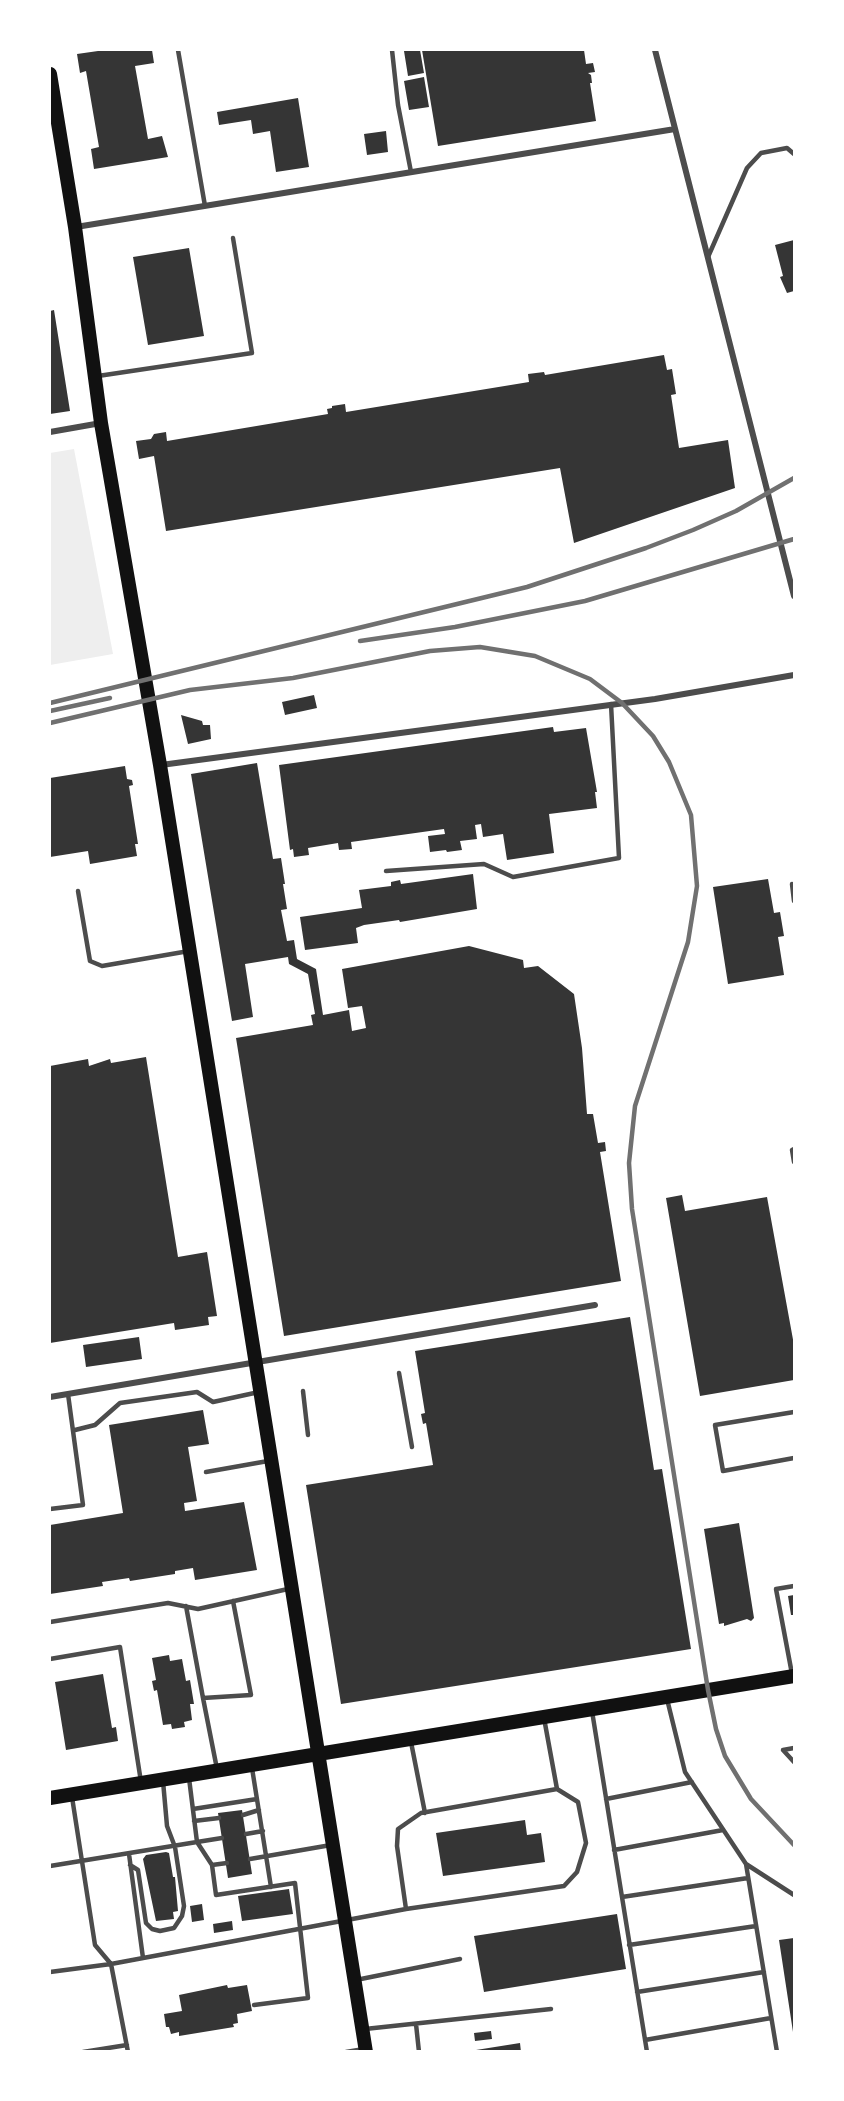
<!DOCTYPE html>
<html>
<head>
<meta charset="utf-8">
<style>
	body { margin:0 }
	#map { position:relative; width:844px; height:2101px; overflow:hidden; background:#fff; font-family:Overpass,sans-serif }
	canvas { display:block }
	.frame { position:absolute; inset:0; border:51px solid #fff; pointer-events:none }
</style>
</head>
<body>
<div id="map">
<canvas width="844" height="2101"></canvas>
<div class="frame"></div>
</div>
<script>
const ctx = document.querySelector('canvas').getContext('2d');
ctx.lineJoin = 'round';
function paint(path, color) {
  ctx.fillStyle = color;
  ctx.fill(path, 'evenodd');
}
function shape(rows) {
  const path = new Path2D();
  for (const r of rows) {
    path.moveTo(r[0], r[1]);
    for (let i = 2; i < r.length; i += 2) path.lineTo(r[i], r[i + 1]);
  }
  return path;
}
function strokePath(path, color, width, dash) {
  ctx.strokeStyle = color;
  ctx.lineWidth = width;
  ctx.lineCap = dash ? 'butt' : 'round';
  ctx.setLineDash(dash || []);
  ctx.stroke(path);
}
paint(shape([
	[74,449,113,654,50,665,50,453]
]), '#eee');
paint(shape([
	[105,50,152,50,154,63,135,66,148,139,162,136,168,157,94,169,91,149,99,147,86,71,80,73,77,54],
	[415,50,420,50,424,73,408,76,404,51],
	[422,50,584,50,586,64,593,63,595,72,588,73,591,75,592,83,590,83,596,121,438,146],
	[424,77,429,107,409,110,404,81],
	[298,98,309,167,276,172,270,131,253,134,251,120,219,125,217,112],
	[386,131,388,152,367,155,364,134],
	[794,240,794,291,787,293,780,277,783,276,775,245],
	[189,248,204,336,148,345,133,257],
	[54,310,70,411,50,414,50,311],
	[664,355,667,370,672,369,676,394,671,395,679,448,728,440,735,488,574,543,560,468,166,531,154,456,139,459,136,441,151,439,154,434,166,432,167,441,328,414,327,409,332,408,332,406,345,404,346,412,529,382,528,374,544,372,545,375],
	[314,695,317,708,285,715,282,702],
	[181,715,202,721,203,725,210,725,211,739,188,744],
	[553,727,554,732,586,728,597,792,595,792,597,808,549,814,554,853,507,860,503,834,483,837,481,824,475,825,477,839,460,841,462,850,447,852,446,850,430,852,428,836,445,834,444,829,351,842,352,849,339,850,338,843,308,848,309,855,294,857,293,849,290,850,279,765],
	[257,763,273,859,281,858,285,884,283,884,287,909,281,910,287,941,294,940,297,959,316,969,323,1015,349,1010,352,1031,366,1028,362,1006,348,1008,342,969,469,946,523,960,524,968,538,966,574,994,582,1048,587,1114,593,1114,598,1143,605,1142,606,1151,600,1152,621,1281,284,1336,236,1038,313,1025,311,1015,315,1014,308,974,289,964,288,957,245,964,253,1017,232,1021,191,774],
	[125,766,127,779,132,780,133,785,129,786,138,844,135,844,137,856,90,864,88,851,50,857,50,778],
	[473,874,477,909,400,922,399,920,364,925,356,928,358,943,305,950,300,917,362,908,359,890,391,886,391,882,400,880,401,884],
	[768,879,774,913,780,912,784,936,778,937,784,975,728,984,713,887],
	[146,1057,178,1257,207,1252,217,1316,208,1317,209,1325,175,1330,174,1323,50,1343,50,1066,88,1059,89,1066,110,1059,111,1063],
	[682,1195,685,1211,767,1197,794,1345,794,1380,700,1396,666,1198],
	[630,1317,654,1470,662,1469,691,1649,341,1704,306,1485,433,1465,426,1423,423,1424,421,1414,425,1413,415,1351],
	[139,1337,142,1359,86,1367,83,1345],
	[203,1410,209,1444,188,1447,197,1501,184,1503,185,1511,244,1502,257,1570,195,1580,193,1568,175,1571,175,1574,130,1581,129,1578,102,1582,103,1586,50,1594,50,1525,123,1513,109,1425],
	[739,1523,754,1618,751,1621,747,1619,724,1626,724,1623,719,1624,704,1529],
	[794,1595,794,1615,791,1615,788,1596],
	[169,1655,170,1661,182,1659,186,1681,190,1680,194,1704,190,1704,192,1720,184,1722,185,1727,172,1729,171,1724,163,1725,157,1690,154,1691,152,1681,156,1680,152,1658],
	[103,1674,112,1728,116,1727,118,1741,66,1750,55,1682],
	[242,1810,252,1874,228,1878,218,1813],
	[525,1820,527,1835,541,1833,545,1862,443,1876,436,1833],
	[166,1852,169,1853,173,1877,175,1877,178,1911,173,1912,174,1919,156,1921,143,1859,146,1855],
	[289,1889,293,1914,242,1921,238,1896],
	[202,1904,204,1920,192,1922,190,1906],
	[617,1914,626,1969,484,1992,474,1936],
	[232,1921,233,1930,214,1933,213,1924],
	[794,1938,794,2032,793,2032,779,1940],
	[227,1985,228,1988,247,1985,252,2011,237,2014,238,2023,233,2024,234,2027,179,2036,179,2032,171,2034,169,2027,166,2027,164,2014,182,2011,179,1995],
	[491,2031,492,2039,475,2041,474,2033],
	[520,2043,521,2052,477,2052,476,2050]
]), '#353535');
strokePath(shape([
	[178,50,205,206],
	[392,50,398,105,411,172],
	[708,257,747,168,761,153,787,148,794,154],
	[98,376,252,353,233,238],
	[386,871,484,864,513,877,619,858,611,704],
	[792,884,794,901],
	[78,891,90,961,102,966,189,951],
	[794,1149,792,1150,794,1162],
	[399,1373,412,1447],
	[303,1391,308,1435],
	[794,1412,715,1425,723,1471,794,1458],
	[75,1430,95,1425,120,1403,197,1392,213,1402,259,1392],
	[206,1472,268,1461],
	[50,1509,83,1505,68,1394],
	[186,1606,203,1698,251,1695,233,1601],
	[50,1622,168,1603,198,1609,288,1589],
	[50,1659,120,1647,141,1782],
	[792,1674,776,1589,794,1586],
	[203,1698,217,1769],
	[667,1699,685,1772,746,1864,777,2052],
	[592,1711,647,2052],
	[544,1718,557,1789],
	[411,1742,425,1813],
	[794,1748,783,1750,794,1762],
	[252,1768,271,1887],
	[72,1797,95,1945,111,1964,128,2052],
	[606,1799,692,1782],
	[193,1809,257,1799],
	[243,1815,259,1810],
	[194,1821,219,1818],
	[246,1834,263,1831],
	[222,1838,197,1842,212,1865,216,1895,295,1883,308,1998,254,2005],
	[614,1850,723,1830],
	[129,1854,143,1958],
	[250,1859,331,1845],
	[746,1864,794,1895],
	[130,1865,138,1870,146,1923,152,1929,160,1931,174,1928,182,1916,184,1906,175,1847,167,1826,163,1781],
	[212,1865,227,1863],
	[50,1866,197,1842,189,1778],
	[622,1897,748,1878],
	[629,1945,756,1926],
	[50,1972,111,1964,406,1909,564,1886,577,1872,586,1843,578,1802,557,1789,421,1813,398,1829,397,1846,406,1909],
	[356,1980,460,1959],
	[637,1992,764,1972],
	[416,2024,419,2052],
	[365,2029,551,2009],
	[645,2040,771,2018],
	[83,2052,127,2045],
	[346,2052,364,2049]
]), '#4c4c4c', 4.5);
strokePath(shape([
	[655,50,794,596],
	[76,227,675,129],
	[50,432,101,423],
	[161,765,655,699,794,675],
	[50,1397,595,1305]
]), '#4c4c4c', 6);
strokePath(shape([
	[50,74,75,227,101,423,160,765,366,2052],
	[50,1798,794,1676]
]), '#111', 14);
strokePath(shape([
	[360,641,455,627,585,601,794,539],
	[50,703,527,587,646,548,693,530,736,511,794,478],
	[50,711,110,698],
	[50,723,190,690,293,678,430,651,480,647,535,656,590,679,622,703,653,736,669,762,691,815,697,886,688,942,635,1106,629,1163,632,1209,708,1690,716,1729,725,1756,751,1799,794,1845]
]), '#707070', 4.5);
</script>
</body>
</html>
